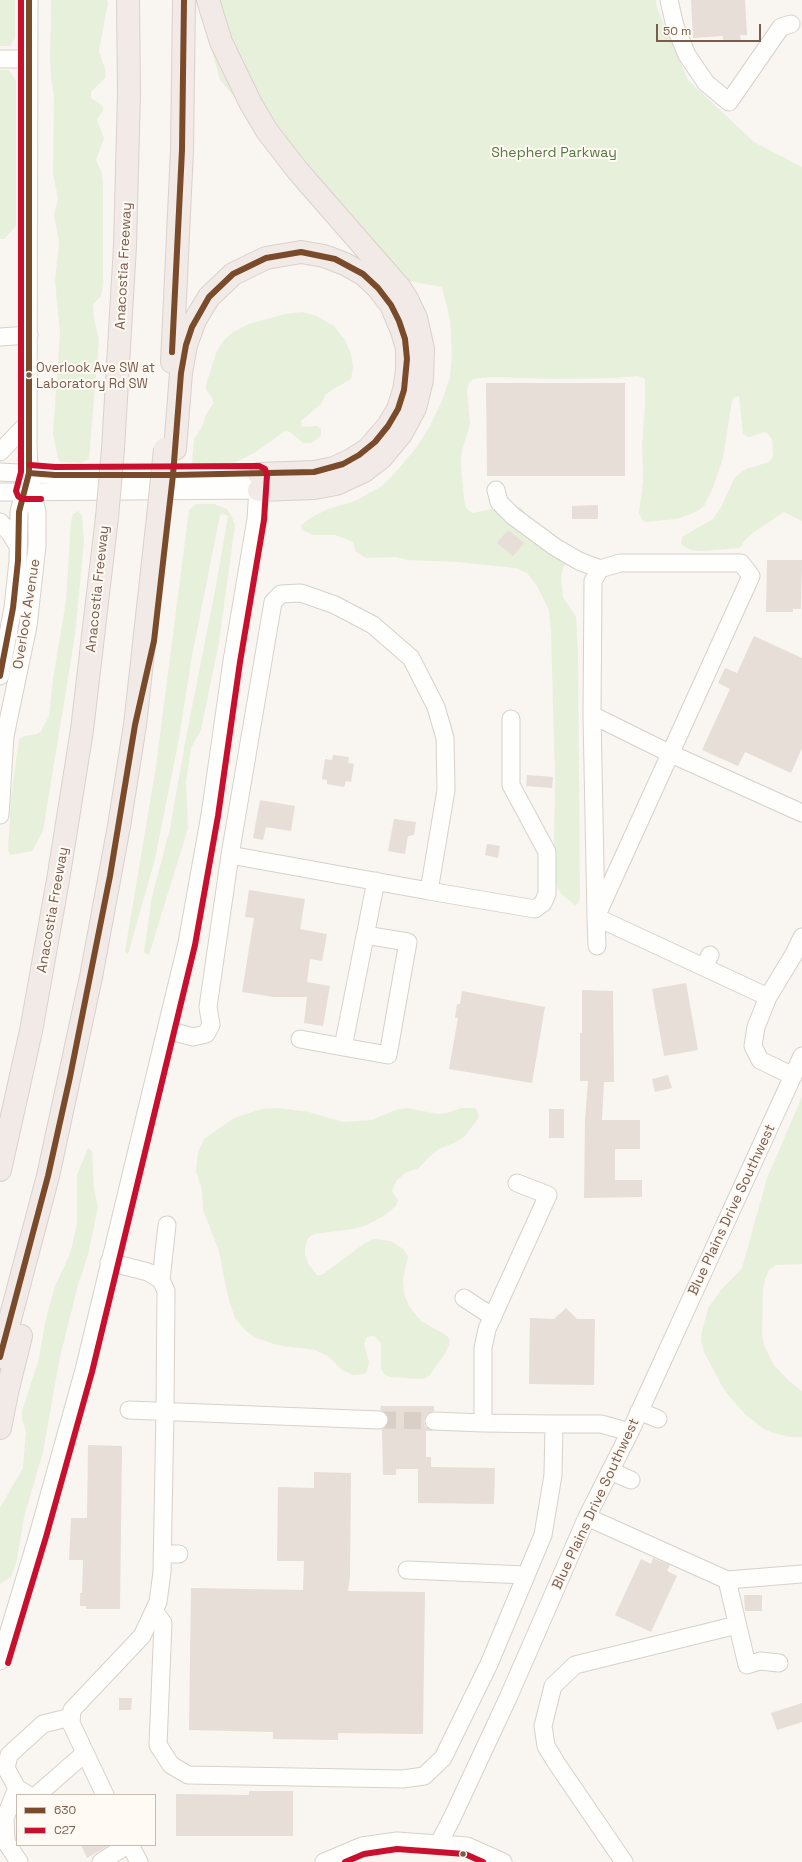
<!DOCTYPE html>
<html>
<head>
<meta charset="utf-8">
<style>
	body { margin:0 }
	#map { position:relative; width:802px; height:1862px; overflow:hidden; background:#f9f5f0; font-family:"Space Grotesk",sans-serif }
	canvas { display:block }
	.legend { position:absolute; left:16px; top:1794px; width:140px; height:52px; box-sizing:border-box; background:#fffaf3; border:1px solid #cabbb1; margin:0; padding:5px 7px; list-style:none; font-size:12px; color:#7a5c4d }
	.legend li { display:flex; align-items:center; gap:8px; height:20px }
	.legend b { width:20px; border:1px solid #cabbb1 }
	.scale { position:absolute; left:656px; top:24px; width:105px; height:18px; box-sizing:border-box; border:2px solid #7a5c4d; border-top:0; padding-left:5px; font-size:12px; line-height:14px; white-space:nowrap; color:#7a5c4d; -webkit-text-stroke:3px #fffaf3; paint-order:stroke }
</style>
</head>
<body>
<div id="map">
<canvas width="802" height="1862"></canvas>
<ul class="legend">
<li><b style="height:5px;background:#7a4b2a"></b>630</li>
<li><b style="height:5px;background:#c8102e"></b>C27</li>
</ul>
<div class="scale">50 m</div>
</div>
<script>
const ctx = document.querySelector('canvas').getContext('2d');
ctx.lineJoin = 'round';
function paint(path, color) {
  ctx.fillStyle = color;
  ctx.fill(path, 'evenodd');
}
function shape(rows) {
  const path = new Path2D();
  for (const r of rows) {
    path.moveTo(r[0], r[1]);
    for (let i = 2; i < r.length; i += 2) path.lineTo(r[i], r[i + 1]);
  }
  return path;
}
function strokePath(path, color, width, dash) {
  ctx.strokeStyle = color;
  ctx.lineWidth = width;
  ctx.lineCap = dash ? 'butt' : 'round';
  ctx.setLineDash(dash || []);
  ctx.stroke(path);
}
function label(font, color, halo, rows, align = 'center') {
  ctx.font = font + ' "Space Grotesk",sans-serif';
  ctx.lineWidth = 4;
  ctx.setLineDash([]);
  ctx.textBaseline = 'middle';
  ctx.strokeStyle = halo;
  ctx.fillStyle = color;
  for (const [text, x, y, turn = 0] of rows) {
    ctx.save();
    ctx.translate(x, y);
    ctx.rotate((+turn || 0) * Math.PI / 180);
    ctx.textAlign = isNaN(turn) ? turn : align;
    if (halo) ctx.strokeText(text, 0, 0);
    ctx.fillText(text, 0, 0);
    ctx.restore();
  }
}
paint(shape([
	[0,0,15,0,15,38,10,46,0,46],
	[51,0,107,0,108,3,99,51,106,72,105,78,91,92,91,98,103,106,103,110,97,120,104,138,96,160,102,174,103,184,103,284,101,296,93,304,94,318,99,340,89,459,81,463,61,462,58,459,53,434,60,333,55,281,59,242,54,215,58,198,53,173,54,96,51,78,50,59],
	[203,0,656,0,657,8,688,80,754,142,802,167,802,521,784,512,754,532,745,540,740,548,702,551,690,550,681,544,682,537,713,519,721,507,735,477,746,469,769,462,773,456,772,439,768,434,764,432,750,437,746,436,743,433,739,396,735,397,732,401,723,458,712,490,704,506,696,512,676,519,646,522,642,520,639,512,643,482,642,444,645,404,645,379,637,376,616,378,555,379,492,377,473,379,469,383,467,390,470,424,462,451,461,465,464,499,466,508,473,513,491,509,520,507,524,511,526,517,569,562,563,567,561,579,563,598,574,613,576,618,578,653,580,897,578,903,575,905,561,894,555,883,554,841,555,778,551,633,549,610,537,586,527,573,515,568,458,562,408,560,396,557,366,558,356,552,353,542,335,535,313,535,302,530,301,526,306,521,314,516,328,509,355,501,382,486,395,473,416,448,429,428,441,403,450,378,452,354,450,320,442,287,388,277,220,80,202,15],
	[0,70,9,70,16,81,16,226,4,239,0,239],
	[302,312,317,316,334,326,345,340,351,354,353,367,351,379,332,390,326,394,321,404,301,421,302,427,318,426,321,429,321,435,316,440,310,443,303,443,290,432,285,431,254,453,236,462,216,465,192,464,194,439,202,427,206,414,214,403,212,398,206,390,206,385,216,353,223,341,233,332,249,324,285,314],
	[196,504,214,504,227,509,231,515,235,525,219,642,201,730,191,748,186,782,188,828,149,955,144,952,152,897,170,829,185,743,216,586,228,516,224,514,220,515,192,656,178,744,155,859,128,954,125,951,156,766,189,510],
	[78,511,82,516,84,541,75,635,43,831,32,851,10,855,8,850,11,798,19,739,24,736,38,734,41,731,49,716,53,679,66,601,71,521,73,514],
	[802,1097,802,1264,776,1265,769,1270,765,1279,763,1290,762,1334,764,1346,774,1365,789,1381,802,1391,802,1437,791,1437,773,1433,764,1429,746,1415,729,1396,722,1386,704,1352,701,1341,702,1331,708,1308,721,1290,742,1268,767,1178],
	[278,1108,309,1112,343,1122,371,1120,393,1111,406,1108,438,1114,447,1113,461,1108,475,1108,477,1110,479,1117,465,1136,456,1142,439,1149,428,1158,419,1168,405,1173,396,1181,392,1191,398,1200,396,1206,385,1215,367,1225,353,1229,314,1234,308,1238,305,1247,305,1254,309,1265,317,1275,322,1275,365,1243,374,1239,391,1241,403,1249,408,1256,403,1279,404,1294,409,1306,421,1321,444,1334,448,1337,450,1342,445,1354,429,1376,423,1379,391,1377,385,1375,381,1369,381,1343,374,1336,367,1337,364,1344,369,1362,367,1371,364,1374,353,1375,342,1370,328,1356,315,1350,277,1345,256,1338,246,1331,235,1318,228,1297,219,1251,203,1210,202,1190,196,1171,198,1152,204,1139,234,1118,262,1109],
	[88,1148,92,1151,94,1189,98,1207,88,1255,78,1285,60,1357,43,1452,24,1517,17,1560,11,1577,0,1584,0,1508,23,1468,26,1431,22,1419,22,1411,38,1362,46,1319,55,1286,70,1254,77,1224,77,1175]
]), '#e7f0db');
paint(shape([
	[691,0,745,0,747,35,740,35,741,42,723,42,723,36,693,38],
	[486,383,625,383,625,476,487,476],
	[598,505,598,519,572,519,572,506],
	[508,530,524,543,513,556,497,543],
	[767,560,802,560,801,609,793,609,793,612,766,612],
	[754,636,802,658,802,748,791,773,745,752,738,766,702,750,730,689,718,683,725,668,737,673],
	[333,755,349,757,348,763,354,764,351,782,346,781,344,787,327,784,327,780,322,779,325,759,332,760],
	[527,775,553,777,552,788,526,786],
	[260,800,295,806,291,831,266,827,263,840,253,838],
	[394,819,416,822,414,835,408,836,405,854,388,851],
	[487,844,500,846,498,858,485,855],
	[249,890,305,899,300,929,327,934,322,961,310,959,307,982,330,986,323,1026,304,1023,307,997,274,997,242,992,254,918,245,917],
	[686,983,698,1050,664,1056,652,989],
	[582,990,613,991,614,1082,604,1082,602,1120,640,1120,640,1149,615,1149,615,1180,642,1180,642,1197,584,1198,585,1120,588,1081,580,1081,580,1033,582,1033],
	[462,991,545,1007,532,1083,449,1069,458,1018,455,1018,457,1004,460,1004],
	[668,1075,672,1088,655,1092,652,1079],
	[549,1109,564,1109,564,1138,549,1138],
	[566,1308,577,1319,595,1319,594,1385,529,1384,530,1318,554,1319],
	[381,1406,434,1406,434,1411,426,1415,424,1420,425,1426,433,1431,426,1431,426,1457,431,1457,431,1467,495,1468,494,1504,418,1503,418,1469,396,1469,396,1475,383,1475,382,1429,387,1426,389,1420,385,1412,380,1410],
	[88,1445,122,1446,120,1609,86,1609,86,1606,80,1606,80,1593,82,1593,83,1560,69,1560,71,1518,87,1518],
	[314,1472,351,1473,350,1576,348,1591,425,1592,423,1734,338,1733,338,1740,273,1739,273,1732,189,1730,191,1588,303,1590,304,1561,277,1561,278,1487,314,1488],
	[653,1558,670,1565,667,1571,677,1576,651,1632,615,1615,641,1559,651,1564],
	[744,1595,762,1595,762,1611,745,1611],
	[119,1698,132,1698,131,1710,119,1710],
	[802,1703,802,1722,777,1730,771,1713],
	[249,1791,293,1791,293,1836,176,1836,176,1794,249,1795],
	[81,1845,109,1845,87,1858]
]), '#e6ded7');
strokePath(shape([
	[379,1420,434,1421]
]), '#d9cfc7', 17, [17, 8]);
const minor = shape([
	[669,0,675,26,687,55,706,83,729,102,781,27,791,24],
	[0,59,29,59],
	[0,337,29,335],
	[0,452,28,423],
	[0,472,55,475,259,474,256,519,232,661,210,815,187,943,84,1370,38,1535,0,1661],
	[496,490,499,502,513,516,555,547,579,561,600,569],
	[0,492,259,490],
	[0,522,10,533,18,546],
	[0,676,13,608,18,561,19,512,27,481],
	[592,715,669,753,802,813],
	[0,815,5,736,28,626,37,546,37,513,29,473,28,441,29,0],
	[429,891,535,909,543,903,547,894,547,852,511,785,511,719],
	[597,946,596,917,751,576,741,563,620,563,600,569,593,581,592,715,596,917,768,997,756,1027,753,1046,760,1060,793,1076],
	[704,967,710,955],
	[768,997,794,954,802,937],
	[167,1030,193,1037,206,1034,211,1025,208,1007,230,855,273,602,281,594,301,593,335,605,373,625,411,658,436,707,445,738,446,790,429,891,230,855],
	[300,1039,343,1047,376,881],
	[343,1047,388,1055,408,942,365,935],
	[517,1183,548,1195,487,1329,483,1348,483,1423,554,1424],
	[109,1262,148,1272,161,1280],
	[464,1298,493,1317],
	[129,1410,379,1420],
	[639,1411,658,1419],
	[434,1421,483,1423],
	[610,1471,631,1480],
	[587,1517,727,1580,802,1574],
	[163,1554,179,1554],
	[407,1570,526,1575],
	[727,1580,747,1665,760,1661,779,1663],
	[155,1612,163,1623,158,1745,171,1765,188,1775,403,1779,424,1776,443,1758,489,1664,543,1535,553,1475,554,1424,601,1424,630,1432],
	[17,1788,5,1818,6,1842,19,1862],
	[28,1795,17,1788,6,1768,9,1755,43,1724,71,1717],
	[37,1795,85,1753],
	[105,1795,71,1723,72,1710,142,1636,158,1602,162,1572,165,1411,166,1291,161,1280,167,1225],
	[439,1843,452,1818,508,1698,587,1517,630,1432,802,1056],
	[130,1845,139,1862],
	[101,1862,127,1845],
	[324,1862,362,1846,397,1841,467,1846,503,1862],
	[624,1862,557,1764,546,1746,543,1726,553,1686,575,1665,737,1625]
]);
const highway = shape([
	[208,0,221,42,251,104,267,131,298,171,400,288,407,299,416,318,423,349,422,380,415,408,401,434,381,458,364,471,336,484,314,488,259,490],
	[172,362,182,150,184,0],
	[113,449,125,246,129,93,128,0],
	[175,449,181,373,186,345,195,320,209,297,233,274,266,258,301,252,324,256,345,264,363,274,378,288,391,305,402,331,407,348,407,371,404,390,398,409,388,426,368,449,351,460,334,468,314,472,259,474],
	[0,1170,31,1031,58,880,82,730,107,517],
	[0,1357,48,1176,91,977,119,826,135,725,158,517],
	[0,1428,8,1388,21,1336]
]);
strokePath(minor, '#d7d1cb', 19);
strokePath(highway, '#dad1cc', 24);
strokePath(minor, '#fefefd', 17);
strokePath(highway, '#f2eae7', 22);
const highwayBridge = shape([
	[107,517,113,449],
	[158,517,165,449]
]);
strokePath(highwayBridge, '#dad1cc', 24, []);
strokePath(highwayBridge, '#f2eae7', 22);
strokePath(shape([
	[301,252,335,259,363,274,378,288,391,305,399,321,405,339,407,359,404,390,398,409,388,426,375,442,359,455,343,464,314,472,173,475,181,373,186,345,192,327,209,297,233,274,266,258,301,252],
	[172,352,182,150,184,0],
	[29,473,55,475,173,475],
	[0,676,13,608,18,561,19,512,29,473,29,0],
	[0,1357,48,1176,70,1077,110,876,135,725,154,641,173,475]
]), '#7a4b2a', 6);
strokePath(shape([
	[21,0,21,472,16,491,18,496,22,499,41,499],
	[8,1663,46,1537,92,1372,195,945,218,816,240,662,264,520,267,475,265,469,259,466,55,467,30,465],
	[345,1862,364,1854,397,1849,465,1854,483,1862]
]), '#c8102e', 6);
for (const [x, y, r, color] of [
	[29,375,3.5,"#7a5c4d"],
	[463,1854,3.5,"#7a5c4d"]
]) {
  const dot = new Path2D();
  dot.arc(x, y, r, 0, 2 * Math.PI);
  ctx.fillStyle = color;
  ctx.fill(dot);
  strokePath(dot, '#fffaf3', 1.5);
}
label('13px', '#7a5c4d', '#fffaf3', [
	["Overlook Ave SW at",36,368],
	["Laboratory Rd SW",36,384]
], 'left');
label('14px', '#537a41', '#fffaf3', [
	["Shepherd Parkway",554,153]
]);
label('14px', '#7a5c4d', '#fffaf3', [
	["Anacostia Freeway",124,266,-87],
	["Anacostia Freeway",98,589,-84],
	["Overlook Avenue",27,614,-81],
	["Anacostia Freeway",53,910,-80],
	["Blue Plains Drive Southwest",732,1210,-65],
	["Blue Plains Drive Southwest",596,1504,-65]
]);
</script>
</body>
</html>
